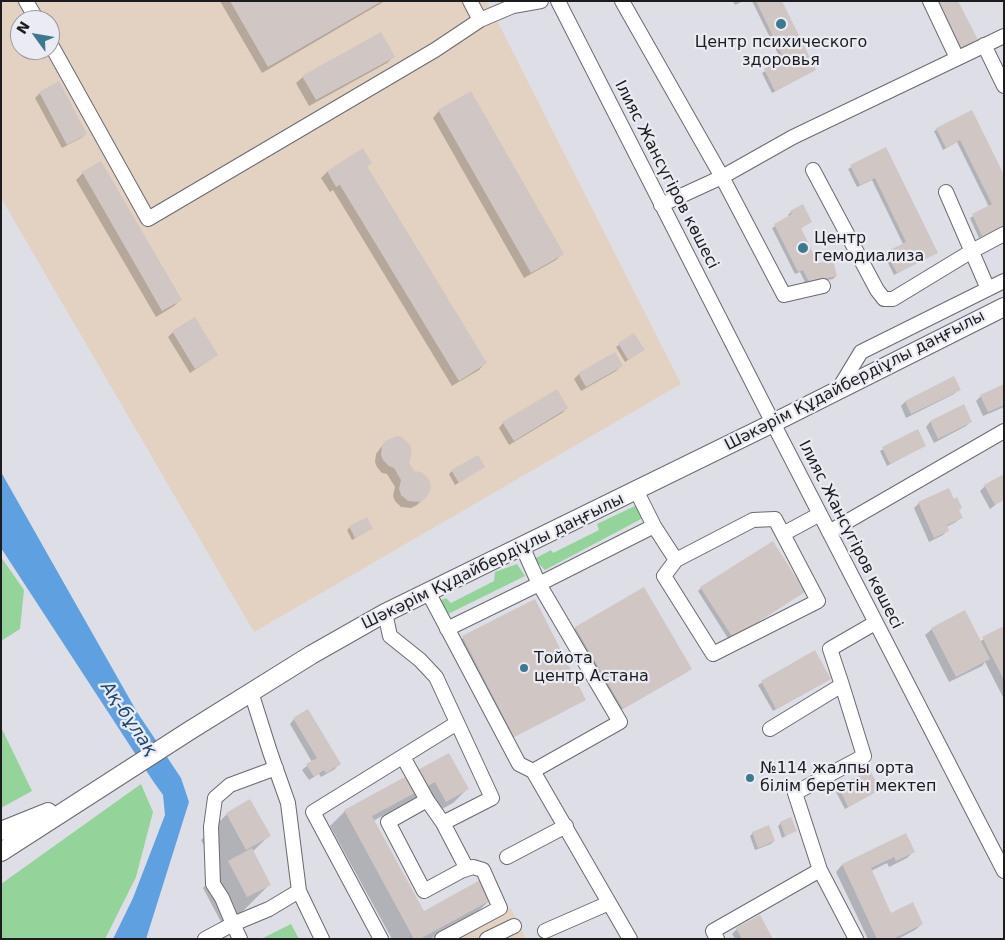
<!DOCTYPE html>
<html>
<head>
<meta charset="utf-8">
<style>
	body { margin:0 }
	#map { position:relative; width:1005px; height:940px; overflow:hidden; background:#dedee7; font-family:"DejaVu Sans",sans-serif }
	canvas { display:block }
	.frame { position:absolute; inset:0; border:2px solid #1c1c1f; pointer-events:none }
	.north { position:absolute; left:10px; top:10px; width:50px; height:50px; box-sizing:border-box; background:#ebebf4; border:1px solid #98989f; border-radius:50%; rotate:302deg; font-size:14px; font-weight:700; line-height:20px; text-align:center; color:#1c1c1f }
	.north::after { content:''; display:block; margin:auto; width:18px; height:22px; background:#3c788f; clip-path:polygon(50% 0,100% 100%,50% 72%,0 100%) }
</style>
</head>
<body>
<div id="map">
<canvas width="1005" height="940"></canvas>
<div class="frame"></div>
<div class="north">N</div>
</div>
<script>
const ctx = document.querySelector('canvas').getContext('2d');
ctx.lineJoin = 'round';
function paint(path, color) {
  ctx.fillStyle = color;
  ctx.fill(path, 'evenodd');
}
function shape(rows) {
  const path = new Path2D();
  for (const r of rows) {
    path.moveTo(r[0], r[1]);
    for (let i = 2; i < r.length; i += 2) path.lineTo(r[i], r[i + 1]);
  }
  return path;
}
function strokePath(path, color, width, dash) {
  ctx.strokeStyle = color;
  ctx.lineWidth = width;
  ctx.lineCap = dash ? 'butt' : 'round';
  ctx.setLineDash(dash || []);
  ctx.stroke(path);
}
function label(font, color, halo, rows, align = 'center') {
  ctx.font = font + ' "DejaVu Sans",sans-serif';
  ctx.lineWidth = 4.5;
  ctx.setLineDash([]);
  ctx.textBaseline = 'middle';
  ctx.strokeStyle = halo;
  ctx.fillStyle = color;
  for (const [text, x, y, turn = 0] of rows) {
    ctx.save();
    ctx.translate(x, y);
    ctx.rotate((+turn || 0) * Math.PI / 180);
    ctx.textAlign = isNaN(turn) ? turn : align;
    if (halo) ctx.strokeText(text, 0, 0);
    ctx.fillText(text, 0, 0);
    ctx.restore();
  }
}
paint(shape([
	[1,1,487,1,681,384,254,632,1,198],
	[20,20,50,20,50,50,20,50],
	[511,908,526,939,448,939]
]), '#e3d2c1');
paint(shape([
	[637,505,643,518,545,570,534,559,551,550,553,553,599,530,597,524],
	[1,557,24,590,20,629,1,641],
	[517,564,525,576,446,615,439,601,446,598,451,603,494,581,495,572],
	[1,727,32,791,1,808],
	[141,784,153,812,136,877,105,939,1,939,1,884],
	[291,924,299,939,263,939,263,938]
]), '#94d49b');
paint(shape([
	[1,472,137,712,181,778,189,802,146,939,113,939,133,898,165,815,163,795,153,781,1,548]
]), '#5fa1e0');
paint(shape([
	[220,1,385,1,262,73],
	[733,1,743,1,735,5],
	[752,1,781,1,815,70,772,93,762,73,782,62],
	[931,1,957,1,976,40,972,44,956,53],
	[393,57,387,63,309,106,296,83,303,77],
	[40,93,86,134,81,138,62,148,35,98],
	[439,111,562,254,556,260,524,278,433,118],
	[971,112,1004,178,1004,225,979,238,970,218,989,207,957,142,943,150,934,131],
	[885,149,936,253,894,275,884,255,903,244,872,180,857,187,848,169],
	[371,163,366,167,485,363,479,370,452,386,333,190,330,192,321,178,327,172],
	[83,173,180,300,174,306,156,317,76,180],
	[791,212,810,222,800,229,818,264,836,276,833,279,806,284,800,272,795,274,772,228,789,217,788,215],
	[173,332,217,355,190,373,168,337],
	[634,335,643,350,625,362,616,347],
	[621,366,616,371,581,391,574,379,579,374],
	[1004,386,1004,407,983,416,976,401,981,396],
	[959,389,954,394,906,418,901,406,905,402],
	[963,406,971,421,966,426,934,443,926,427,930,422],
	[567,408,562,413,509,445,499,428,503,423],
	[917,431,924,446,887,466,880,451],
	[385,442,407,462,424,498,417,505,411,508,401,507,395,501,393,496,395,487,387,474,382,473,377,467,375,462,376,454],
	[484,467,455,485,449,474,452,471],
	[1004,475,1003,499,990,509,980,491,985,486],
	[919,503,958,511,961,517,956,522,946,527,948,530,943,535,929,542,914,508],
	[350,527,371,529,352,540,347,530],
	[701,588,803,592,729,640,698,591],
	[534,601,585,700,510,739,460,640],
	[576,628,687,672,619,711,573,630],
	[1004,628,1004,699,985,662,982,666,949,682,925,635,932,629,979,642],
	[815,652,827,681,773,711,758,685],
	[294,719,339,764,335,769,321,777,319,774,309,780,302,770,312,762,290,724],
	[449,755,467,789,453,803,431,815,420,795,373,821,423,912,490,900,475,914,430,939,392,939,330,826,345,811],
	[869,771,879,790,845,809,835,790],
	[250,801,269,836,252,852,269,885,243,911,221,922,203,888,218,872,201,840,227,814],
	[781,823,795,831,782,838,778,826],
	[753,833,774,841,771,844,755,850,750,836],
	[905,834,914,851,907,858,889,867,887,863,871,871,891,915,922,924,915,930,898,939,868,939,836,872,842,865],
	[737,929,772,939,735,939,732,934]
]), '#0003');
paint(shape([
	[230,1,382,1,268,67],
	[756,1,782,1,816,70,775,91,764,69,784,59],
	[938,1,958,1,978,40,960,49],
	[381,32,395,57,316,100,302,76],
	[59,81,87,134,67,145,39,92],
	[471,91,564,254,531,273,438,110],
	[972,110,1004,175,1004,225,982,236,972,214,992,204,960,140,946,148,936,128],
	[886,147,938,253,897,273,886,252,906,242,875,178,860,185,850,165],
	[363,148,372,163,367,166,487,363,459,381,340,185,336,187,327,171],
	[101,161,182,300,162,311,82,172],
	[803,204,812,222,801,228,818,263,833,261,837,276,809,282,803,270,798,272,774,224,792,214,790,211],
	[195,317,218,355,195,369,172,331],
	[634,333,645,350,628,360,618,343],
	[615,352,623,366,586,387,578,373],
	[954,376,961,390,911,414,905,401],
	[1004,384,1004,405,988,412,980,395],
	[557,389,568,408,514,441,502,422],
	[964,404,972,422,938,439,930,421],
	[918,429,926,446,890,464,882,447],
	[397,436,402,437,410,445,412,453,409,462,414,471,421,472,429,479,431,487,429,493,425,499,419,502,408,501,401,495,399,489,401,480,394,468,389,466,383,460,381,455,382,446,385,441],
	[478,455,485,467,459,483,451,470],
	[1004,474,1004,500,995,505,984,485],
	[949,488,954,499,957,497,962,508,959,510,963,518,947,525,949,531,934,538,918,502],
	[367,517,373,529,355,538,349,526],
	[773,541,805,592,733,638,700,587],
	[644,587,692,669,623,709,575,627],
	[535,599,586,700,514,737,462,636],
	[965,610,990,659,956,677,931,628],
	[1004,626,1004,680,982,637],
	[815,650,831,679,776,709,761,681],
	[308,709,341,764,326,773,324,770,314,777,306,764,317,758,293,718],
	[449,753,469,789,446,802,435,782,372,816,424,911,480,880,491,900,420,939,414,939,344,810],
	[870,770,880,790,848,807,838,786],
	[250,799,271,836,246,850,226,813],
	[791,817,797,831,785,836,780,822],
	[769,825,775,841,758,848,752,832],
	[906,833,915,852,896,861,894,857,871,868,891,913,913,902,923,924,893,939,877,939,842,864],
	[252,848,271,885,247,897,228,861],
	[760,915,773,939,742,939,736,928]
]), '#d0c6c3');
const minor = shape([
	[26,1,37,20],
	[470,1,480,20],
	[558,1,773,423,1004,871],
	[622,1,722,177,793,137,1004,36],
	[930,1,957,58],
	[50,43,148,219,435,50,480,20,513,6,541,1],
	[984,45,1004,86],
	[813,170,877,290,884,299,893,299,972,251,1004,234],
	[946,192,988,289],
	[661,205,722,177,784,295,823,286],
	[838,390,861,352,1004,281],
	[636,490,654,526],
	[829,532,1004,431],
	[783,534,820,514],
	[428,592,519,764,533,771,620,722,539,584,654,526,676,560,753,520,775,519,818,601,713,654,664,576,676,560],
	[385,613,390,636,420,660,436,677,492,798,443,823],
	[447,629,539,584,522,546],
	[770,729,842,685,830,649,875,623],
	[403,757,427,800],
	[533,771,630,939],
	[507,857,566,826],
	[820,870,856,939],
	[299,891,322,939],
	[545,931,609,903],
	[205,939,233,924,222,898,213,884,211,827,215,798,230,785,276,768],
	[240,939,233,924,269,909,299,891,288,803,270,752,251,692],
	[381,939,313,812,457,723],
	[442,939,500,908,483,870,473,867,461,871,424,891,388,822,427,800,443,823,467,869],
	[487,939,514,926],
	[717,939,713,931,820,870,795,793,864,756,842,685]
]);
const major = shape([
	[1,831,48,812],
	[1,852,189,731,311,655,385,613,773,423,1004,307]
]);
strokePath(minor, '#6a6a72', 16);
strokePath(major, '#6a6a72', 20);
strokePath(minor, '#fff', 14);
strokePath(major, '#fff', 18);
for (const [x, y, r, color] of [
	[781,24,6,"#3c788f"],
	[803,248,6,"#3c788f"],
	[524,668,5,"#3c788f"],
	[750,778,5,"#3c788f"]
]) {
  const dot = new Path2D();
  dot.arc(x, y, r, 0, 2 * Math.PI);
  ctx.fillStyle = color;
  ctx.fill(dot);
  strokePath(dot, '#ebebf4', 2);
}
label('16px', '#1c1c1f', '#ebebf4', [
	["Центр психического",781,43,"center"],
	["здоровья",781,61,"center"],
	["Центр",814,239],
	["гемодиализа",814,257],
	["Тойота",534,659],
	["центр Астана",534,677],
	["№114 жалпы орта",760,769],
	["білім беретін мектеп",760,787]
], 'left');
label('16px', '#1c1c1f', '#ebebf4', [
	["Ілияс Жансүгіров көшесі",666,175,63],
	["Шәкәрім Құдайбердіұлы даңғылы",855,381,-27],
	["Ілияс Жансүгіров көшесі",850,535,63],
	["Шәкәрім Құдайбердіұлы даңғылы",493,562,-26]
]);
label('italic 18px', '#1a4a73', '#ebebf4', [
	["Ақ-бұлақ",128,719,56]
]);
</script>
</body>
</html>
